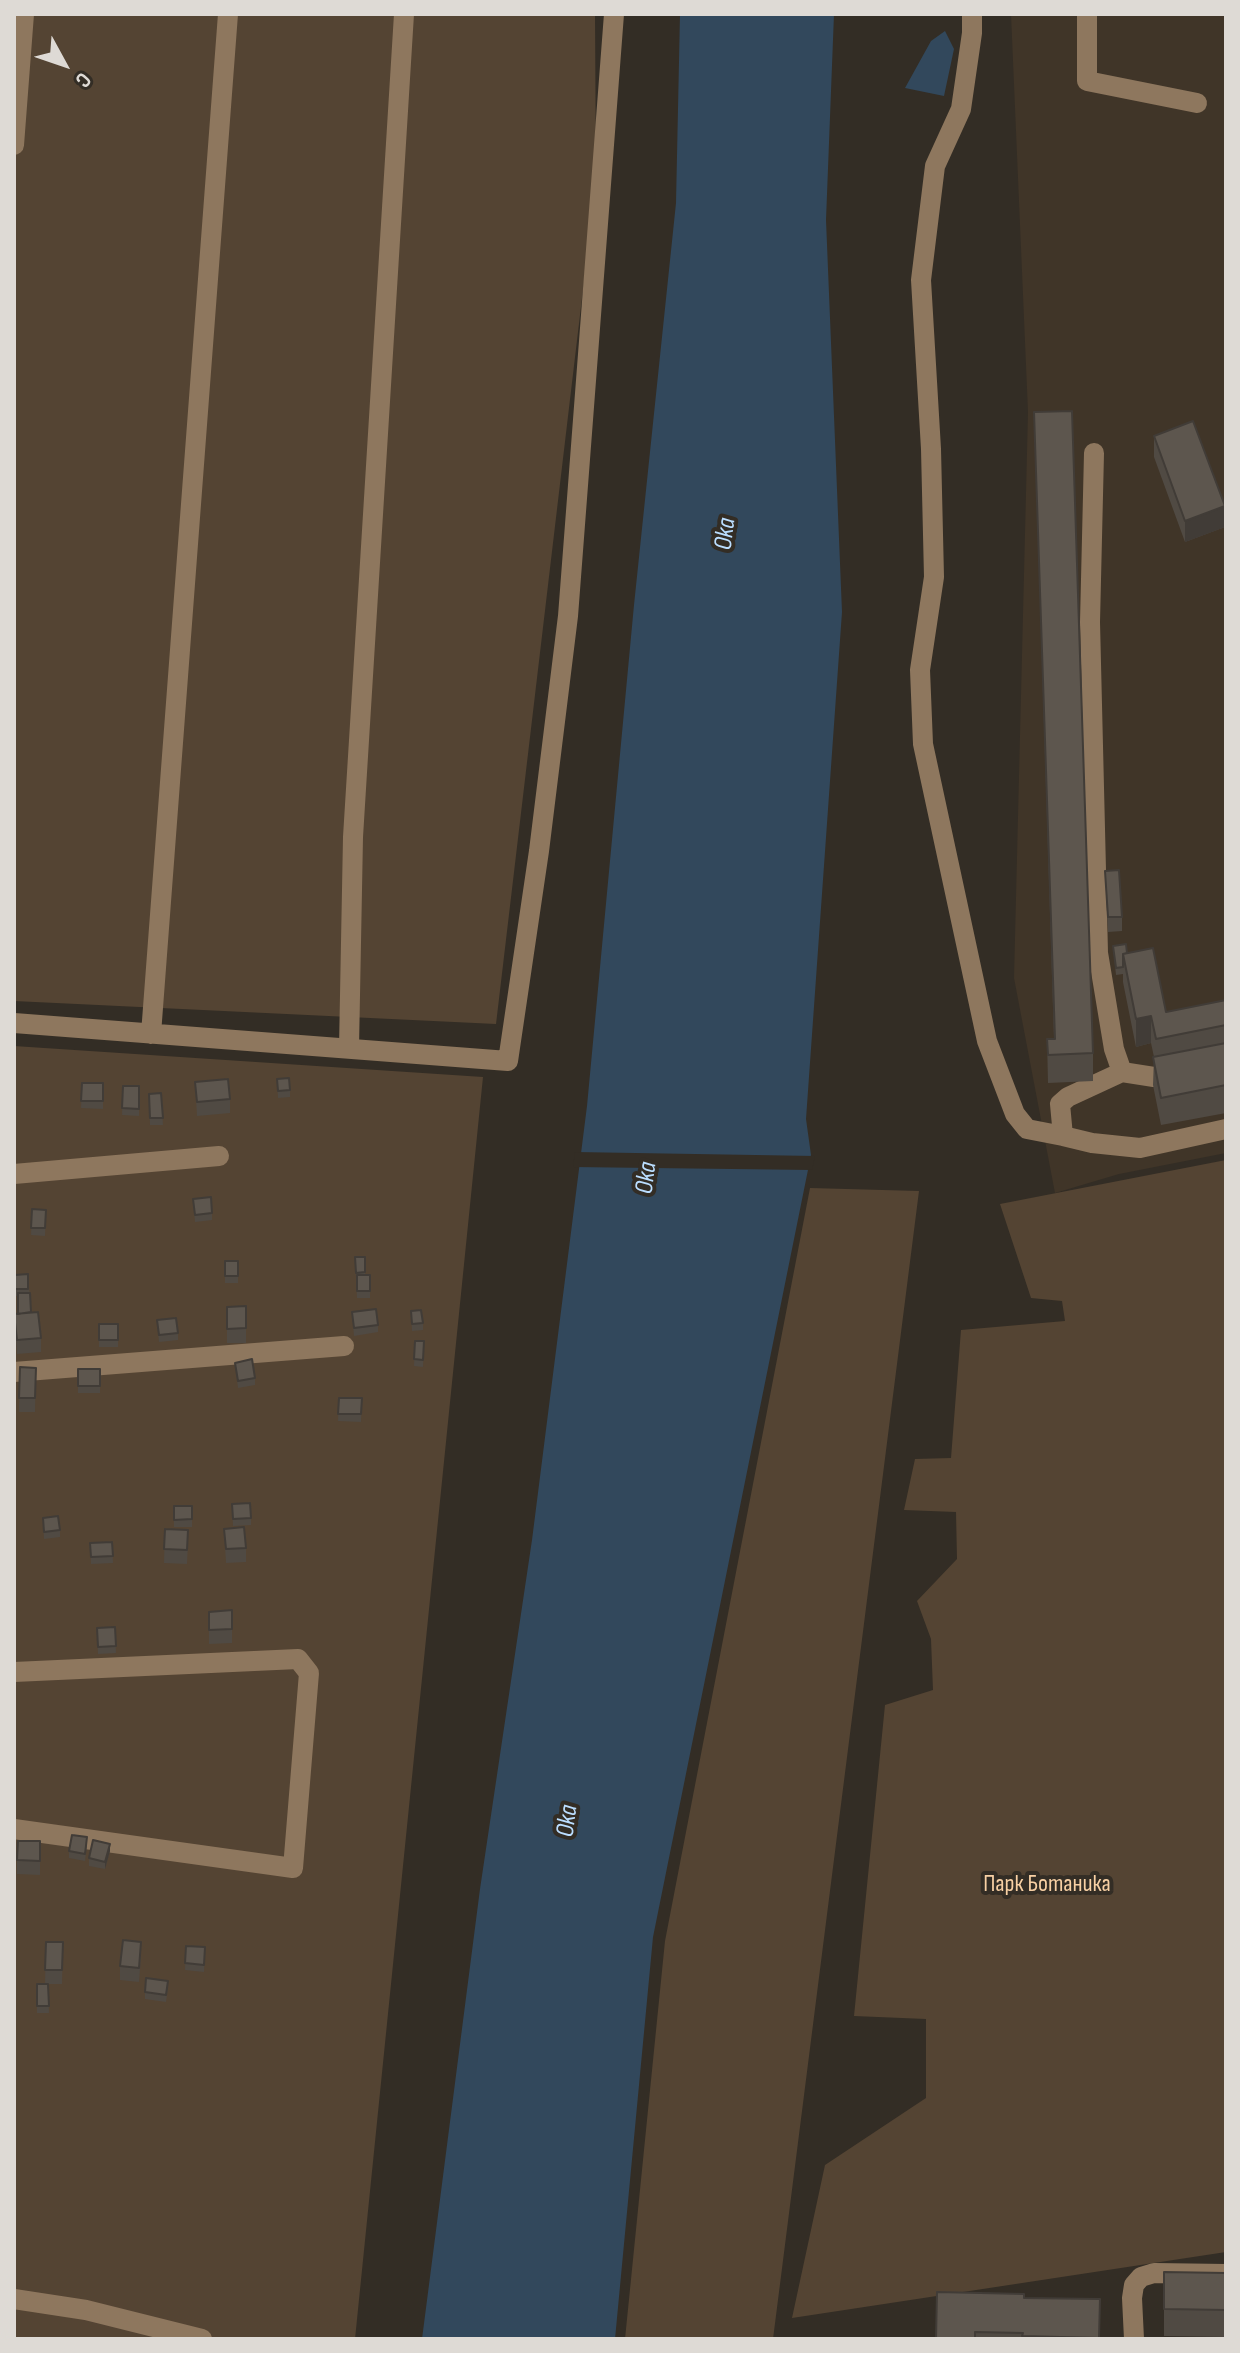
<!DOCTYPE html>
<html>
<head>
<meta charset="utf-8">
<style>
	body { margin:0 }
	#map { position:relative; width:1240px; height:2353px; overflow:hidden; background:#332d25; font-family:"Sofia Sans Condensed",sans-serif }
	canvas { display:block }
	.frame { position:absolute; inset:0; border:16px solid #dedad5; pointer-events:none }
	.north { position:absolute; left:24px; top:24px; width:80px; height:80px; -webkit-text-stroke:6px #332d25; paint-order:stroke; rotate:130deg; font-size:22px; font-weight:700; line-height:32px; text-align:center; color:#dedad5 }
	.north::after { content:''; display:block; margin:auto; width:28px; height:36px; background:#dedad5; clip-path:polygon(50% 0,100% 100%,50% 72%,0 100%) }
</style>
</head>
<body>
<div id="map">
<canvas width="1240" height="2353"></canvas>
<div class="frame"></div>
<div class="north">С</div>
</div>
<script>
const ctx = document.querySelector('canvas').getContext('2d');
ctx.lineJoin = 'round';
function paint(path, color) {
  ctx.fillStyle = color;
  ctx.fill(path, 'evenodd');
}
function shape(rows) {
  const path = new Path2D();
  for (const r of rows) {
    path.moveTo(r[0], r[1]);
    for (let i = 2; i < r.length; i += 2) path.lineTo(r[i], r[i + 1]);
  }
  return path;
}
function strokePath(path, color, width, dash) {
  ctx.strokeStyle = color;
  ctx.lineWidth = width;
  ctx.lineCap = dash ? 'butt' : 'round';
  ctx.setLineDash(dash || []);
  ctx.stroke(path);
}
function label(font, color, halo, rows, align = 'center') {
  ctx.font = font + ' "Sofia Sans Condensed",sans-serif';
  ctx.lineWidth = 8;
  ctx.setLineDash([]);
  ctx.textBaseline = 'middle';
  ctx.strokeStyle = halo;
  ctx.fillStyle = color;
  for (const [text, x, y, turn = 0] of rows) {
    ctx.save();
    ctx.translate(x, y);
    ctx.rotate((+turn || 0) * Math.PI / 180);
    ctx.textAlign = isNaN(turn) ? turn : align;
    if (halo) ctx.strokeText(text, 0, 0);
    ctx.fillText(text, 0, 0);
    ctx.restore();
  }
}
paint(shape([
	[1011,14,1226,14,1226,1153,1119,1174,1055,1193,1014,978,1028,412]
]), '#403528');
paint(shape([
	[14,14,595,14,596,180,496,1024,14,1001],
	[14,1046,483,1077,355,2339,14,2339],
	[1226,1160,1226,2252,792,2318,825,2165,926,2098,926,2019,854,2016,885,1705,933,1690,931,1639,917,1601,957,1559,956,1512,904,1510,915,1459,951,1458,961,1330,1065,1321,1062,1301,1031,1298,1000,1204],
	[810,1188,919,1191,773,2339,625,2339,665,1941]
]), '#544433');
paint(shape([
	[680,14,834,14,826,220,842,612,806,1119,811,1155,653,1937,615,2339,422,2339,480,1889,532,1540,587,1106,634,605,676,203],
	[945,31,954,49,944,96,905,88,931,41]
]), '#32485c');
paint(shape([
	[575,1152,815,1156,812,1170,573,1167]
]), '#332d25');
strokePath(shape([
	[972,14,972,33,961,109,935,166,921,280,931,449,934,577,920,670,923,744,987,1041,1015,1114,1027,1129,1063,1136],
	[1087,14,1087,81,1197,103],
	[14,145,24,14],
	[1094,453,1090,622,1098,953,1114,1049,1122,1072,1068,1097,1060,1104,1063,1136,1092,1143,1140,1148,1226,1129],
	[14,1023,508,1061,539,851,568,616,614,14],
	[151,1034,228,14],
	[349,1048,353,837,404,14],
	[1122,1072,1154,1077,1226,1062],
	[14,1174,219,1156],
	[14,1372,344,1346],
	[14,1672,298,1659,309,1673,293,1868,14,1829],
	[14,2299,86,2310,202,2339],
	[1134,2339,1132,2298,1134,2285,1141,2277,1154,2273,1226,2274]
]), '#8e775e', 20);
paint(shape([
	[1034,412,1093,1053,1093,1081,1048,1083,1047,1039,1054,1039],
	[1154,436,1225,527,1185,542,1154,457],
	[1105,871,1122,917,1122,931,1108,932],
	[1113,946,1127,953,1166,1012,1226,1000,1226,1113,1161,1125,1153,1085,1154,1057,1151,1043,1136,1047,1123,982,1123,974,1116,975],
	[277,1079,290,1090,290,1097,278,1098],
	[195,1082,230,1099,230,1113,197,1116],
	[82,1083,103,1083,103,1109,81,1108],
	[123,1086,139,1086,139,1116,122,1115],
	[161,1093,163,1125,150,1125,149,1094],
	[193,1199,212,1213,212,1220,195,1222],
	[32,1209,46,1210,45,1236,31,1235],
	[355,1257,365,1257,365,1275,370,1275,370,1298,357,1298],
	[225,1261,238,1261,238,1283,225,1283],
	[28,1274,31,1312,41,1338,41,1352,17,1354,14,1314,18,1314,18,1296,15,1296,15,1275],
	[246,1306,246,1343,227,1343,227,1307],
	[411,1311,423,1323,423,1330,412,1331],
	[352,1312,378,1325,378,1332,354,1336],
	[157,1320,178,1333,178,1340,159,1342],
	[99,1324,118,1324,118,1347,99,1347],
	[415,1341,424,1341,423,1367,414,1366],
	[235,1363,255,1378,255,1385,238,1388],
	[20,1367,36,1368,35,1412,19,1412],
	[78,1369,100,1369,100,1393,78,1393],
	[339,1398,362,1398,361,1422,338,1421],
	[232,1504,251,1518,251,1525,233,1526],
	[174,1506,192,1506,192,1527,174,1527],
	[43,1518,60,1530,60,1537,44,1539],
	[165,1529,188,1544,187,1564,164,1563],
	[224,1529,246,1548,246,1562,226,1563],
	[112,1542,113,1563,91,1564,90,1543],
	[232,1610,232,1643,209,1644,209,1612],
	[115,1627,116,1653,98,1654,97,1628],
	[40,1841,40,1875,17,1874,17,1860],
	[87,1844,85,1861,69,1858,69,1851],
	[110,1851,105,1869,89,1866,89,1858],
	[46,1942,63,1942,62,1984,48,1984,49,2013,37,2013,37,1984,45,1984],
	[186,1946,205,1947,204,1972,185,1970],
	[141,1956,139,1982,120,1980,120,1966],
	[168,1988,166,2002,145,1999,145,1992],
	[1164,2272,1226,2273,1226,2337,1164,2336],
	[1024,2298,1100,2299,1100,2339,936,2339]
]), '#504a43');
paint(shape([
	[1225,506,1225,527,1185,542,1185,521],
	[1151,1016,1151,1043,1136,1047,1136,1019],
	[110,1844,110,1851,105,1869,105,1862]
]), '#413c37');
const building = shape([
	[1072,411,1093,1053,1048,1055,1047,1039,1055,1039,1034,412,1072,411],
	[1193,421,1225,506,1185,521,1154,436,1193,421],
	[1119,870,1122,917,1108,917,1105,871,1119,870],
	[1126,944,1127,953,1123,954,1123,967,1116,968,1113,946,1126,944],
	[1153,948,1166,1012,1226,1000,1226,1025,1156,1039,1151,1016,1136,1019,1123,954,1153,948],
	[1226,1043,1226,1085,1161,1098,1153,1057,1226,1043],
	[289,1078,290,1090,278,1091,277,1079,289,1078],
	[228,1079,230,1099,197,1102,195,1082,228,1079],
	[82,1083,103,1083,103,1101,81,1101,82,1083],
	[123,1086,139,1086,139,1109,122,1108,123,1086],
	[161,1093,163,1118,150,1118,149,1094,161,1093],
	[211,1197,212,1213,195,1215,193,1199,211,1197],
	[32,1209,46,1210,45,1228,31,1228,32,1209],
	[355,1257,365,1257,365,1272,356,1273,355,1257],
	[225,1261,238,1261,238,1276,225,1276,225,1261],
	[28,1274,28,1289,15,1289,15,1275,28,1274],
	[357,1275,370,1275,370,1291,357,1291,357,1275],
	[18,1293,30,1293,31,1312,18,1314,18,1293],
	[246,1306,246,1328,227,1329,227,1307,246,1306],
	[376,1309,378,1325,354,1328,352,1312,376,1309],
	[421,1310,423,1323,412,1324,411,1311,421,1310],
	[38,1312,41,1338,17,1340,14,1314,38,1312],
	[176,1318,178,1333,159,1335,157,1320,176,1318],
	[99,1324,118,1324,118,1340,99,1340,99,1324],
	[415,1341,424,1341,423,1360,414,1359,415,1341],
	[252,1359,255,1378,238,1381,235,1363,252,1359],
	[20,1367,36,1368,35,1398,19,1398,20,1367],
	[78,1369,100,1369,100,1386,78,1386,78,1369],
	[339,1398,362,1398,361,1414,338,1414,339,1398],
	[250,1503,251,1518,233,1519,232,1504,250,1503],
	[174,1506,192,1506,192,1519,174,1520,174,1506],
	[58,1516,60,1530,44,1532,43,1518,58,1516],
	[244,1527,246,1548,226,1549,224,1529,244,1527],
	[165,1529,188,1530,187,1550,164,1549,165,1529],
	[112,1542,113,1556,91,1557,90,1543,112,1542],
	[232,1610,232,1629,209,1630,209,1612,232,1610],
	[115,1627,116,1646,98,1647,97,1628,115,1627],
	[72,1835,87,1837,85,1854,69,1851,72,1835],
	[93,1840,110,1844,105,1862,89,1858,93,1840],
	[18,1841,40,1841,40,1861,17,1860,18,1841],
	[123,1940,141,1942,139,1968,120,1966,123,1940],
	[46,1942,63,1942,62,1970,45,1970,46,1942],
	[186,1946,205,1947,204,1965,185,1963,186,1946],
	[146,1978,168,1981,166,1995,145,1992,146,1978],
	[37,1984,48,1984,49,2006,37,2006,37,1984],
	[1164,2272,1226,2273,1226,2310,1164,2309,1164,2272],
	[937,2292,1024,2294,1024,2298,1100,2299,1099,2338,1022,2336,1023,2333,975,2332,975,2339,936,2339,937,2292]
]);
paint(building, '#5d564e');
strokePath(building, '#413c37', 2);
label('24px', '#f8d0a4', '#332d25', [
	["Парк Ботаника",1047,1885]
]);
label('italic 26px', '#bbdeff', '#332d25', [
	["Oka",726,534,-83],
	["Oka",647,1178,-83],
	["Oka",568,1821,-83]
]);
</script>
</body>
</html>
